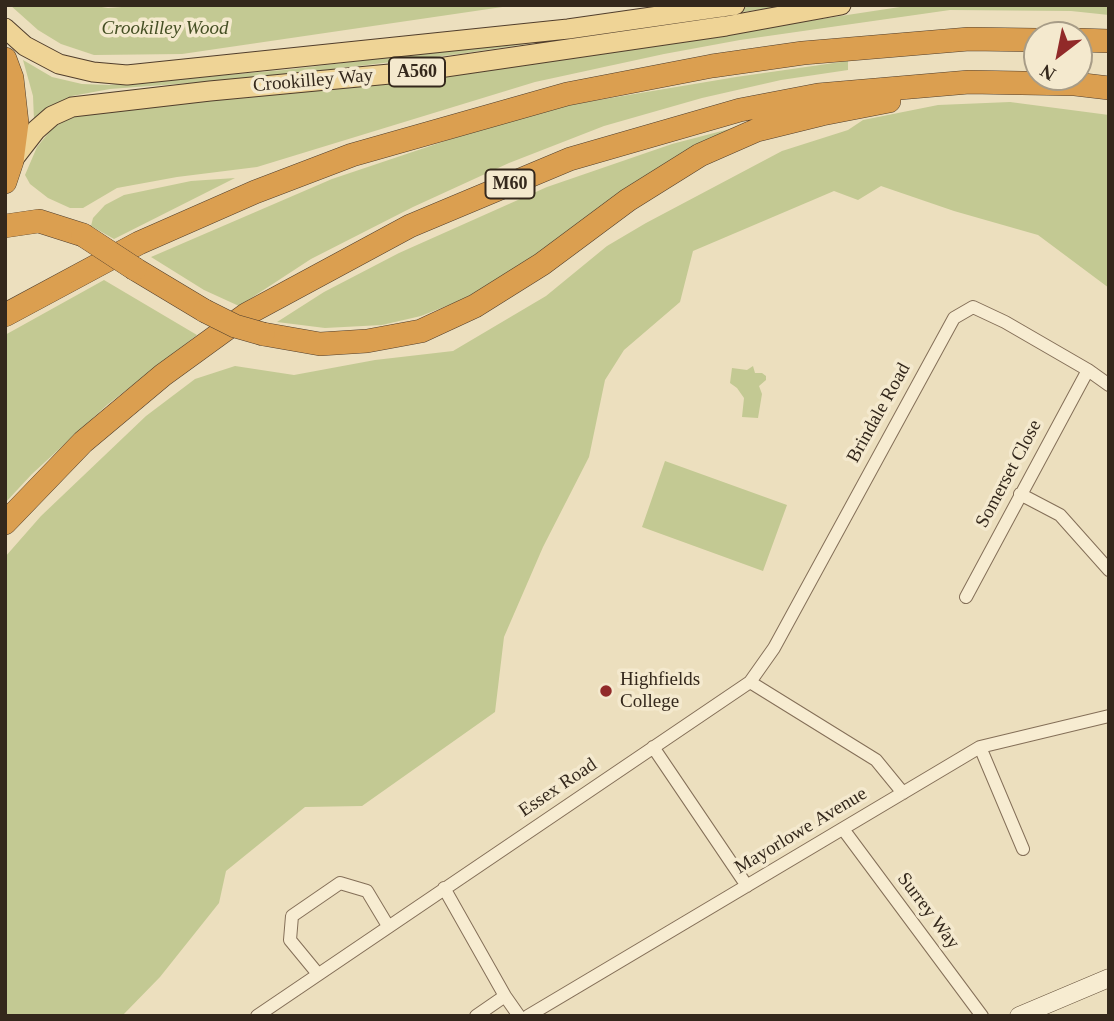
<!DOCTYPE html>
<html>
<head>
<meta charset="utf-8">
<style>
	body { margin:0 }
	#map { position:relative; width:1114px; height:1021px; overflow:hidden; background:#ecdfbe; font-family:Georgia,serif }
	canvas { display:block }
	.frame { position:absolute; inset:0; border:7px solid #34281c; pointer-events:none }
	.north { position:absolute; left:1023px; top:21px; width:70px; height:70px; box-sizing:border-box; background:#f4e9ce; border:2px solid #a79c87; border-radius:50%; rotate:212deg; font-size:19px; font-weight:700; line-height:28px; text-align:center; color:#34281c }
	.north::after { content:''; display:block; margin:auto; width:24px; height:32px; background:#912a29; clip-path:polygon(50% 0,100% 100%,50% 72%,0 100%) }
</style>
</head>
<body>
<div id="map">
<canvas width="1114" height="1021"></canvas>
<div class="frame"></div>
<div class="north">N</div>
</div>
<script>
const ctx = document.querySelector('canvas').getContext('2d');
ctx.lineJoin = 'round';
function paint(path, color) {
  ctx.fillStyle = color;
  ctx.fill(path, 'evenodd');
}
function shape(rows) {
  const path = new Path2D();
  for (const r of rows) {
    path.moveTo(r[0], r[1]);
    for (let i = 2; i < r.length; i += 2) path.lineTo(r[i], r[i + 1]);
  }
  return path;
}
function strokePath(path, color, width, dash) {
  ctx.strokeStyle = color;
  ctx.lineWidth = width;
  ctx.lineCap = dash ? 'butt' : 'round';
  ctx.setLineDash(dash || []);
  ctx.stroke(path);
}
function label(font, color, halo, rows, align = 'center') {
  ctx.font = font + ' Georgia,serif';
  ctx.lineWidth = 7;
  ctx.setLineDash([]);
  ctx.textBaseline = 'middle';
  ctx.strokeStyle = halo;
  ctx.fillStyle = color;
  for (const [text, x, y, turn = 0] of rows) {
    ctx.save();
    ctx.translate(x, y);
    ctx.rotate((+turn || 0) * Math.PI / 180);
    ctx.textAlign = isNaN(turn) ? turn : align;
    if (halo) ctx.strokeText(text, 0, 0);
    ctx.fillText(text, 0, 0);
    ctx.restore();
  }
}
paint(shape([
	[10,5,89,5,108,8,149,5,516,5,182,54,94,55,61,44,38,30],
	[761,5,790,5,459,54,257,78,110,89,72,96,49,108,34,120,33,96,23,60,52,77,82,84,109,85,284,70,509,43],
	[913,5,1109,5,1109,15,1071,11,950,10,740,40,664,54,535,82,257,167,177,177,117,188,83,208,70,208,48,198,30,184,25,175,37,147,50,131,65,119,80,113,788,24],
	[848,61,848,70,781,80,702,98,604,126,509,163,413,207,311,259,239,306,204,290,151,257,332,179,463,135,563,106,736,77],
	[1010,102,1109,115,1109,288,1038,235,954,211,881,186,858,200,834,191,693,251,680,302,624,350,605,380,589,457,543,547,504,637,495,712,362,806,305,807,226,871,219,903,160,977,122,1016,5,1016,5,557,41,516,146,416,195,379,235,366,294,375,375,360,453,351,546,296,607,246,646,223,782,151,848,130,863,120,938,105],
	[737,127,697,145,647,175,516,269,464,299,421,316,382,325,325,328,277,322,324,292,399,253,547,187,672,144],
	[235,178,114,239,91,226,93,218,105,205,124,195,191,181],
	[104,280,197,335,107,405,32,474,5,503,5,335],
	[753,366,755,373,762,373,766,376,766,380,759,386,762,394,758,418,742,417,744,398,737,388,730,383,732,368,747,370],
	[665,461,787,505,763,571,642,527]
]), '#c3c993');
const street = shape([
	[1020,494,1060,515,1109,570],
	[966,597,1088,370],
	[750,682,876,760,903,793],
	[653,747,747,886],
	[980,747,1023,849],
	[843,829,982,1016],
	[444,888,505,996,519,1016],
	[318,974,290,940,292,916,340,883,367,891,388,926],
	[257,1016,750,682,774,648,954,318,973,307,1005,322,1088,370,1109,385],
	[476,1016,505,996],
	[528,1016,980,747,1109,716]
]);
const secondary = shape([
	[1019,1016,1109,978]
]);
const primary = shape([
	[5,28,25,46,59,64,93,72,127,75,568,29,735,5],
	[12,161,36,130,52,116,72,107,210,91,411,72,726,26,841,5]
]);
const highway = shape([
	[1079,40,1109,41],
	[5,59,12,78,17,123,12,161,5,182],
	[5,226,39,221,83,235],
	[135,269,205,311],
	[5,315,139,243,255,192,352,155,567,94,712,66,803,53,969,39,1037,40],
	[263,334,320,344,367,341,421,331,475,306,542,264,628,200,700,155,757,130,822,114,889,101],
	[5,523,83,442,163,375,247,314,410,226,570,159,740,110,818,95,969,82,1075,84,1109,88]
]);
strokePath(street, '#846f58', 14);
strokePath(secondary, '#65513b', 19);
strokePath(primary, '#513e2c', 21);
strokePath(highway, '#513e2c', 24);
strokePath(street, '#f7ecd1', 12);
strokePath(secondary, '#f7ecd1', 18);
strokePath(primary, '#efd496', 19);
strokePath(highway, '#db9f50', 23);
const highwayBridge = shape([
	[83,235,135,269],
	[205,311,235,326,263,334]
]);
strokePath(highwayBridge, '#513e2c', 24, []);
strokePath(highwayBridge, '#db9f50', 23);
for (const [x, y, r, color] of [
	[606,691,7,"#912a29"]
]) {
  const dot = new Path2D();
  dot.arc(x, y, r, 0, 2 * Math.PI);
  ctx.fillStyle = color;
  ctx.fill(dot);
  strokePath(dot, '#f4e9ce', 2.5);
}
for (const [x, y, w] of [
	[417,72,56],
	[510,184,49]
]) {
  const box = new Path2D();
  box.roundRect(x - w / 2, y - 14.5, w, 29, 5);
  ctx.fillStyle = '#f4e9ce';
  ctx.fill(box);
  strokePath(box, '#34281c', 2);
}
label('bold 18px', '#34281c', null, [
	["A560",417,72],
	["M60",510,184]
]);
label('italic 19px', '#444f23', '#f4e9ce', [
	["Crookilley Wood",165,29]
]);
label('19px', '#34281c', '#f4e9ce', [
	["Crookilley Way",313,81,-5],
	["Brindale Road",879,413,-61],
	["Somerset Close",1009,474,-62],
	["Essex Road",558,788,-34],
	["Mayorlowe Avenue",801,831,-31],
	["Surrey Way",928,911,53]
]);
label('19px', '#34281c', '#f4e9ce', [
	["Highfields",620,680],
	["College",620,702]
], 'left');
</script>
</body>
</html>
